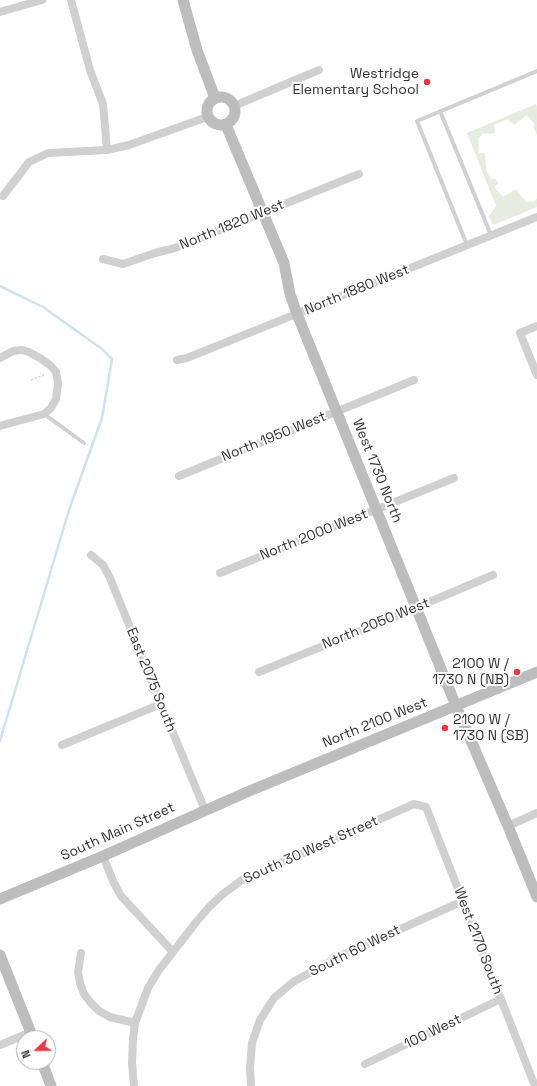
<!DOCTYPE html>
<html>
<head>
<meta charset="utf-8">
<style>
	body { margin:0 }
	#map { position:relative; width:537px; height:1086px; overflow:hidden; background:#fff; font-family:"Space Grotesk",sans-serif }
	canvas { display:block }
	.north { position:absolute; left:16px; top:1030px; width:40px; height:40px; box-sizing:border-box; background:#fff; border:1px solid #adadad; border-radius:50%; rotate:248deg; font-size:11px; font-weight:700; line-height:16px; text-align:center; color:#333 }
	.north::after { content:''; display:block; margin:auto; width:14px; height:18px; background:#e63946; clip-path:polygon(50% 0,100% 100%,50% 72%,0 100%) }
</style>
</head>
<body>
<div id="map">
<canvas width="537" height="1086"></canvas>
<div class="north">N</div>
</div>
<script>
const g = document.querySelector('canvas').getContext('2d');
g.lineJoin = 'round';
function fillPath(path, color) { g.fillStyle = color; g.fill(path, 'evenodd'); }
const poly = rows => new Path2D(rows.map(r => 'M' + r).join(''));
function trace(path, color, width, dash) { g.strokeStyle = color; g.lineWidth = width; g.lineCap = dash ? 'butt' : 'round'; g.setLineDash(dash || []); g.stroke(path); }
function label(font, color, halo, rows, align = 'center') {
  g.font = font + ' "Space Grotesk",sans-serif'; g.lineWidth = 4; g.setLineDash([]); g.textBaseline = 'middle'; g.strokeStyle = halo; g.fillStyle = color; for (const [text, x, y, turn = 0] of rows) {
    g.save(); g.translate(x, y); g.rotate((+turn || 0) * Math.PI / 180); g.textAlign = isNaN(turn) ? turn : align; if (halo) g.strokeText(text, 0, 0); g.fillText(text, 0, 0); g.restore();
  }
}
const green = poly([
	[536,104,537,107,537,135,533,126,535,125,527,115,514,125,508,119,494,125,495,133,482,134,478,139,479,153,485,153,486,171,492,179,494,178,499,183,494,187,503,197,516,189,526,202,535,201,537,198,537,207,493,225,489,216,496,206,467,133]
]);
const stream = poly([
	[0,286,43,307,102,349,112,359,102,418,69,510,0,741]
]);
const path = poly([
	[31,380,44,375]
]);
const lane = poly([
	[440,111,491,235],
	[467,245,417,121,537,71],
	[44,414,84,443]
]);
const street = poly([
	[71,0,90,70,103,104,107,150],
	[0,12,42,0],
	[234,106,319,70],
	[3,196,29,162,48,153,107,150,129,145,207,117],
	[103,259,123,264,155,253,175,248,359,174],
	[537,326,520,333,537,375],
	[0,358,13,351,22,350,29,352,40,358,51,366,56,372,58,383,56,399,51,408,44,414,0,426],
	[177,360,187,358,537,217],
	[179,476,414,380],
	[91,555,103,565,110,578,161,704,205,810],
	[220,573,454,478],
	[259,672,394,617,493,575],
	[62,745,161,704],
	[508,826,537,813],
	[103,856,113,881,121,896,173,952],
	[81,953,78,972,80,983,84,994,91,1003,99,1011,110,1017,135,1023],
	[0,1045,31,1032],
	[365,1064,501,999],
	[134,1086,132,1063,133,1038,135,1023,148,988,159,970,197,921,210,906,223,894,242,880,414,804,426,807,535,1086],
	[251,1086,250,1068,252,1043,260,1020,274,998,293,982,338,957,463,901]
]);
const secondary = poly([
	[183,0,197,50,215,98],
	'207 111a14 14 0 1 1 28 0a14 14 0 1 1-28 0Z',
	[226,125,284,263,290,294,297,314,456,706,508,826,537,897],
	[0,899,103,856,247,792,537,672],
	[0,955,33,1038],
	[42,1062,51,1086]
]);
const markers = [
	[427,82,4,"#e63946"],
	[517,672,4,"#e63946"],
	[445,728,4,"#e63946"]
];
const poiNames = [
	["Westridge",419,74],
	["Elementary School",419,90],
	["2100 W /",509,664],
	["1730 N (NB)",509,680],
	["2100 W /",453,720,"left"],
	["1730 N (SB)",453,736,"left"]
];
const streetNames = [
	["North 1820 West",232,225,-22],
	["North 1880 West",357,290,-22],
	["North 1950 West",274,437,-22],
	["West 1730 North",377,471,68],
	["North 2000 West",314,535,-22],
	["North 2050 West",376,624,-22],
	["East 2075 South",151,680,68],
	["North 2100 West",375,723,-22],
	["South Main Street",118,832,-24],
	["South 30 West Street",311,850,-24],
	["West 2170 South",478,941,69],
	["South 60 West",355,951,-26],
	["100 West",433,1032,-26]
];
fillPath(green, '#e6ecdf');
trace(stream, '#cfe2ee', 2.5);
trace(path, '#cdcdcd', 1.5, [2, 2]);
trace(lane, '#d0d0d0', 4);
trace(street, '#d0d0d0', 8);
trace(secondary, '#bdbdbd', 11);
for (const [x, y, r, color] of markers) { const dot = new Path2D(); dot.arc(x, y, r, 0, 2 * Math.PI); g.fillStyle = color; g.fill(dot); trace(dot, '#fff', 1.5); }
label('14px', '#333', '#fff', poiNames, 'right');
label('14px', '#333', '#fff', streetNames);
</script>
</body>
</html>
